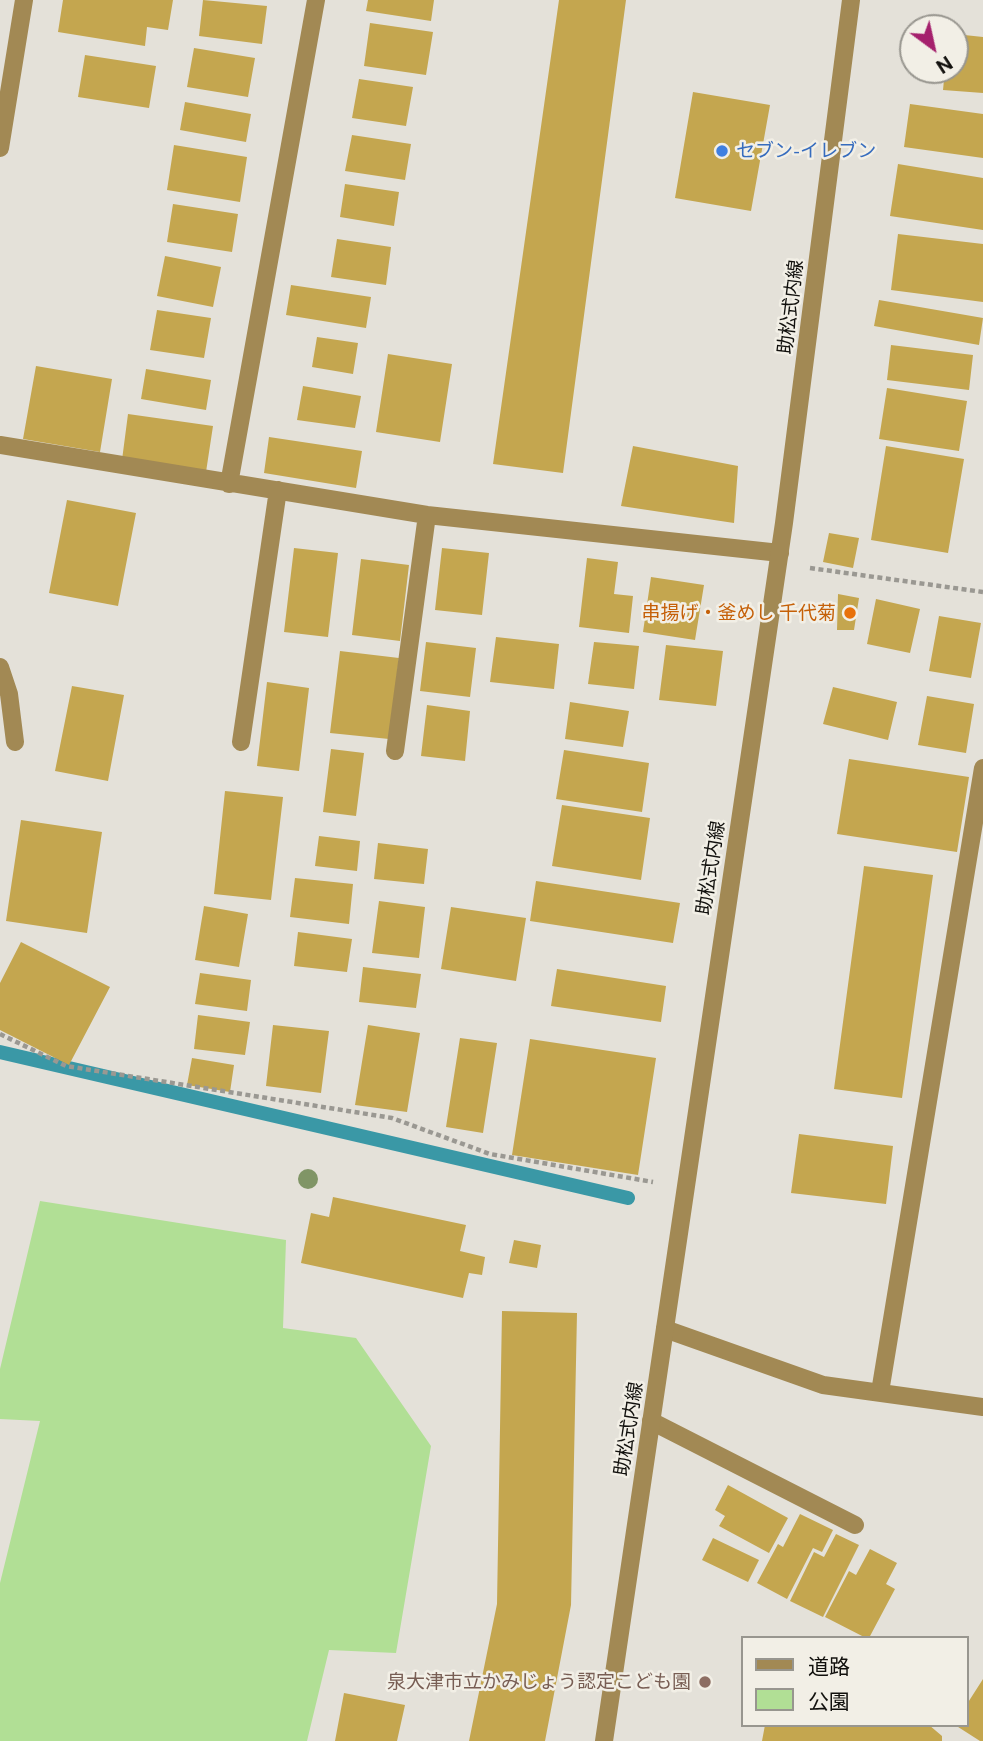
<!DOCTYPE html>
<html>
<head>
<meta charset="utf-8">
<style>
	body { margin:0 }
	#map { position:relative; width:983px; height:1741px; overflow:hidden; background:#e4e1d9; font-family:"Public Sans","Noto Sans JP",sans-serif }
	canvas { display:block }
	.legend { position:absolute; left:741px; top:1636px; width:228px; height:91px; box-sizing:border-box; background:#f2efe6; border:2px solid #98968f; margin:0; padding:9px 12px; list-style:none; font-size:21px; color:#11100d }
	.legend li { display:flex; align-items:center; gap:14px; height:35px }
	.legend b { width:35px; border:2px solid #98968f }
	.north { position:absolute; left:899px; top:14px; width:70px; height:70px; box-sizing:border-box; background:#f2efe6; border:2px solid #98968f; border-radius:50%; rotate:147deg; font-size:19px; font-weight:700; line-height:28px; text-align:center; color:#11100d }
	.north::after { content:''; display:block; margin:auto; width:24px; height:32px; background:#a5216d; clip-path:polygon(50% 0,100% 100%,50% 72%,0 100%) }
</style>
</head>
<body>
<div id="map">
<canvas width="983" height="1741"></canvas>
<ul class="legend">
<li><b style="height:9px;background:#a28954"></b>道路</li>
<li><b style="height:19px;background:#b1df95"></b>公園</li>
</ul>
<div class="north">N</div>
</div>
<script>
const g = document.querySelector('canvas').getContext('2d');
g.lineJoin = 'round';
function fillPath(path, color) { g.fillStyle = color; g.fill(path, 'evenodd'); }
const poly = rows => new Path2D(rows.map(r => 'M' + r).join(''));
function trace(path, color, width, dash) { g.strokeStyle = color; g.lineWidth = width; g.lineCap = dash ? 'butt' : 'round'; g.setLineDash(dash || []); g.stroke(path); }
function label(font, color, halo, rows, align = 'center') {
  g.font = font + ' "Public Sans","Noto Sans JP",sans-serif'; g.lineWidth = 5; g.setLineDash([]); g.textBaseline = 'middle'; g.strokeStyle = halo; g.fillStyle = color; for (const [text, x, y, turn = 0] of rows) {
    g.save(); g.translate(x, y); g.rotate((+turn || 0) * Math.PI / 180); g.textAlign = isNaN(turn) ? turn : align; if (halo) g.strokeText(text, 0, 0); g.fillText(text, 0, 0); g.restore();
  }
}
const green = poly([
	[40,1201,286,1240,283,1328,356,1338,431,1446,396,1653,329,1650,307,1741,0,1741,0,1583,40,1421,0,1419,0,1369]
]);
const stream = poly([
	[0,1052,628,1198]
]);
const building = poly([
	[63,0,173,0,168,30,147,27,145,46,58,32],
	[203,0,267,6,262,44,199,36],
	[368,0,434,0,431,21,366,11],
	[559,0,626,0,563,473,493,464],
	[370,23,433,32,426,75,364,66],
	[955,34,983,37,983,93,943,90,945,70,955,70],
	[194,48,255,58,248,97,187,87],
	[85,55,156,66,149,108,78,97],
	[359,79,413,87,406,126,352,118],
	[693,92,770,105,751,211,675,198],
	[185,102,251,114,246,142,180,130],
	[910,104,983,114,983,158,904,147],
	[352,135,411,144,405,180,345,171],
	[174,145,247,157,240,202,167,190],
	[898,164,983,178,983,230,890,216],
	[345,184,399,192,394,226,340,217],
	[173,204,238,214,232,252,167,242],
	[898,234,983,244,983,302,891,290],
	[337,239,391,247,386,285,331,277],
	[165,256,221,267,213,307,157,296],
	[291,285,371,297,366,328,286,315],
	[879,300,983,318,979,345,874,326],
	[157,310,211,318,204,358,150,350],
	[317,337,358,343,353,374,312,367],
	[891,345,973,355,969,390,887,380],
	[388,354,452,364,440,442,376,432],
	[36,366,112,379,100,452,23,439],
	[146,369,211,380,206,410,141,399],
	[303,386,361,396,355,428,297,420],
	[887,388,967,401,959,451,879,439],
	[128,414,213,426,206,472,122,460],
	[269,437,362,451,356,488,264,473],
	[633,446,738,466,734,523,621,506],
	[886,446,964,459,948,553,871,540],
	[67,500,136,513,118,606,49,593],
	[829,533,859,538,853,568,823,562],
	[294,548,338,553,328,637,284,632],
	[442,548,489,553,482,615,435,610],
	[587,558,618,562,614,594,633,596,629,633,579,627],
	[361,559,409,565,400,641,352,635],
	[651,577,704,585,695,640,643,632],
	[838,594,859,598,854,630,837,630],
	[876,599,920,609,910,653,867,644],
	[939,616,981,623,971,678,929,671],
	[496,637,559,644,554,689,490,682],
	[426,642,476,648,470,697,420,691],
	[594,642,639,646,634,689,588,684],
	[666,645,723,651,716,706,659,700],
	[340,651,399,658,389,739,330,733],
	[267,682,309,688,299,771,257,766],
	[72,686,124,695,108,781,55,771],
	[833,687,897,702,888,740,823,724],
	[927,696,974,704,966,753,918,745],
	[570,702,629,711,623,747,565,739],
	[427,705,470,711,465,761,421,756],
	[331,749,364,753,356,816,323,812],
	[564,750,649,763,642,812,556,799],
	[849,759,969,777,957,852,837,834],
	[225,791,283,797,271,900,214,894],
	[562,805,650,818,641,880,552,866],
	[21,820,102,832,87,933,6,921],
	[319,836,360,841,357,871,315,866],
	[378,843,428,849,424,884,374,879],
	[864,866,933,875,902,1098,834,1089],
	[295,878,353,884,349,924,290,917],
	[536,881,680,903,673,943,530,921],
	[379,901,425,907,419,958,372,953],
	[204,906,248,914,239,967,195,960],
	[451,907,526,918,516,981,441,969],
	[298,932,352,939,347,972,294,966],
	[21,942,110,987,69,1065,0,1030,0,983],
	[363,967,421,974,416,1008,359,1002],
	[557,969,666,986,661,1022,551,1006],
	[200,973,251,980,247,1011,195,1004],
	[198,1015,250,1022,245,1055,194,1049],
	[273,1025,329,1031,321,1093,266,1086],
	[368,1025,420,1033,407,1112,355,1105],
	[460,1038,497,1043,483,1133,446,1127],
	[530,1039,656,1058,638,1175,512,1155],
	[192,1058,234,1065,230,1092,187,1085],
	[799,1134,893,1146,886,1204,791,1193],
	[333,1197,466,1225,460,1251,485,1257,482,1275,469,1273,463,1298,301,1263,311,1213,329,1217],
	[514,1240,541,1245,537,1268,509,1263],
	[502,1311,577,1313,571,1605,545,1741,469,1741,497,1604],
	[728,1485,788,1518,769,1553,719,1526,725,1516,715,1510],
	[800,1514,833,1530,822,1552,813,1548,787,1599,757,1583,778,1544,783,1547],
	[836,1534,859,1545,823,1617,790,1601,814,1552,824,1557],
	[713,1538,759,1560,748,1582,702,1560],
	[870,1549,897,1563,886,1584,895,1589,869,1638,866,1638,825,1617,849,1571,856,1575],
	[983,1679,983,1741,980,1741,955,1725,967,1725,967,1704],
	[344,1693,405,1705,397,1741,335,1741],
	[765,1725,929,1725,942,1736,942,1741,762,1741]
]);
const path = poly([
	[810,568,983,592],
	[0,1034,66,1066,392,1118,490,1154,653,1182]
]);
const minor = poly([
	[0,148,24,0],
	[0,445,427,515,780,553],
	[229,484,316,0],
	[0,667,9,694,15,742],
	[241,742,278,490],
	[395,751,427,515],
	[665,1329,823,1385,983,1407],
	[880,1392,983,768],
	[651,1421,855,1525]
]);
const tertiary = poly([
	[604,1741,784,523,851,0]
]);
const trees = [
	[308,1179]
];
const markers = [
	[722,151,7,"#3f7fe0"],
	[850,613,7,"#e8710a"],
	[705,1682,7,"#8d6e63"]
];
const shopNames = [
	["セブン-イレブン",736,151]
];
const streetNames = [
	["助松式内線",791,307,-83],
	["助松式内線",711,868,-81],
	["助松式内線",629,1429,-81]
];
const foodNames = [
	["串揚げ・釜めし 千代菊",836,613]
];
const educationNames = [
	["泉大津市立かみじょう認定こども園",691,1682]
];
fillPath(green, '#b1df95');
trace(stream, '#3a98a6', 14);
fillPath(building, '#c4a64f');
trace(path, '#9a9892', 4.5, [5, 3.5]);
trace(minor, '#a28954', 18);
trace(tertiary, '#a28954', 18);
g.fillStyle = '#809566';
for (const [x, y] of trees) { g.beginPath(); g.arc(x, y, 10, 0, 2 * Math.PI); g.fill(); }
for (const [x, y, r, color] of markers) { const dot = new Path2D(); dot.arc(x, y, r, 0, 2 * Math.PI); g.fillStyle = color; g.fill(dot); trace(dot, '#f2efe6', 2.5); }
label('19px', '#366cbe', '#f2efe6', shopNames, 'left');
label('19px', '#11100d', '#f2efe6', streetNames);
label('19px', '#c56008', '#f2efe6', foodNames, 'right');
label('19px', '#785e54', '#f2efe6', educationNames, 'right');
</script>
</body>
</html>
